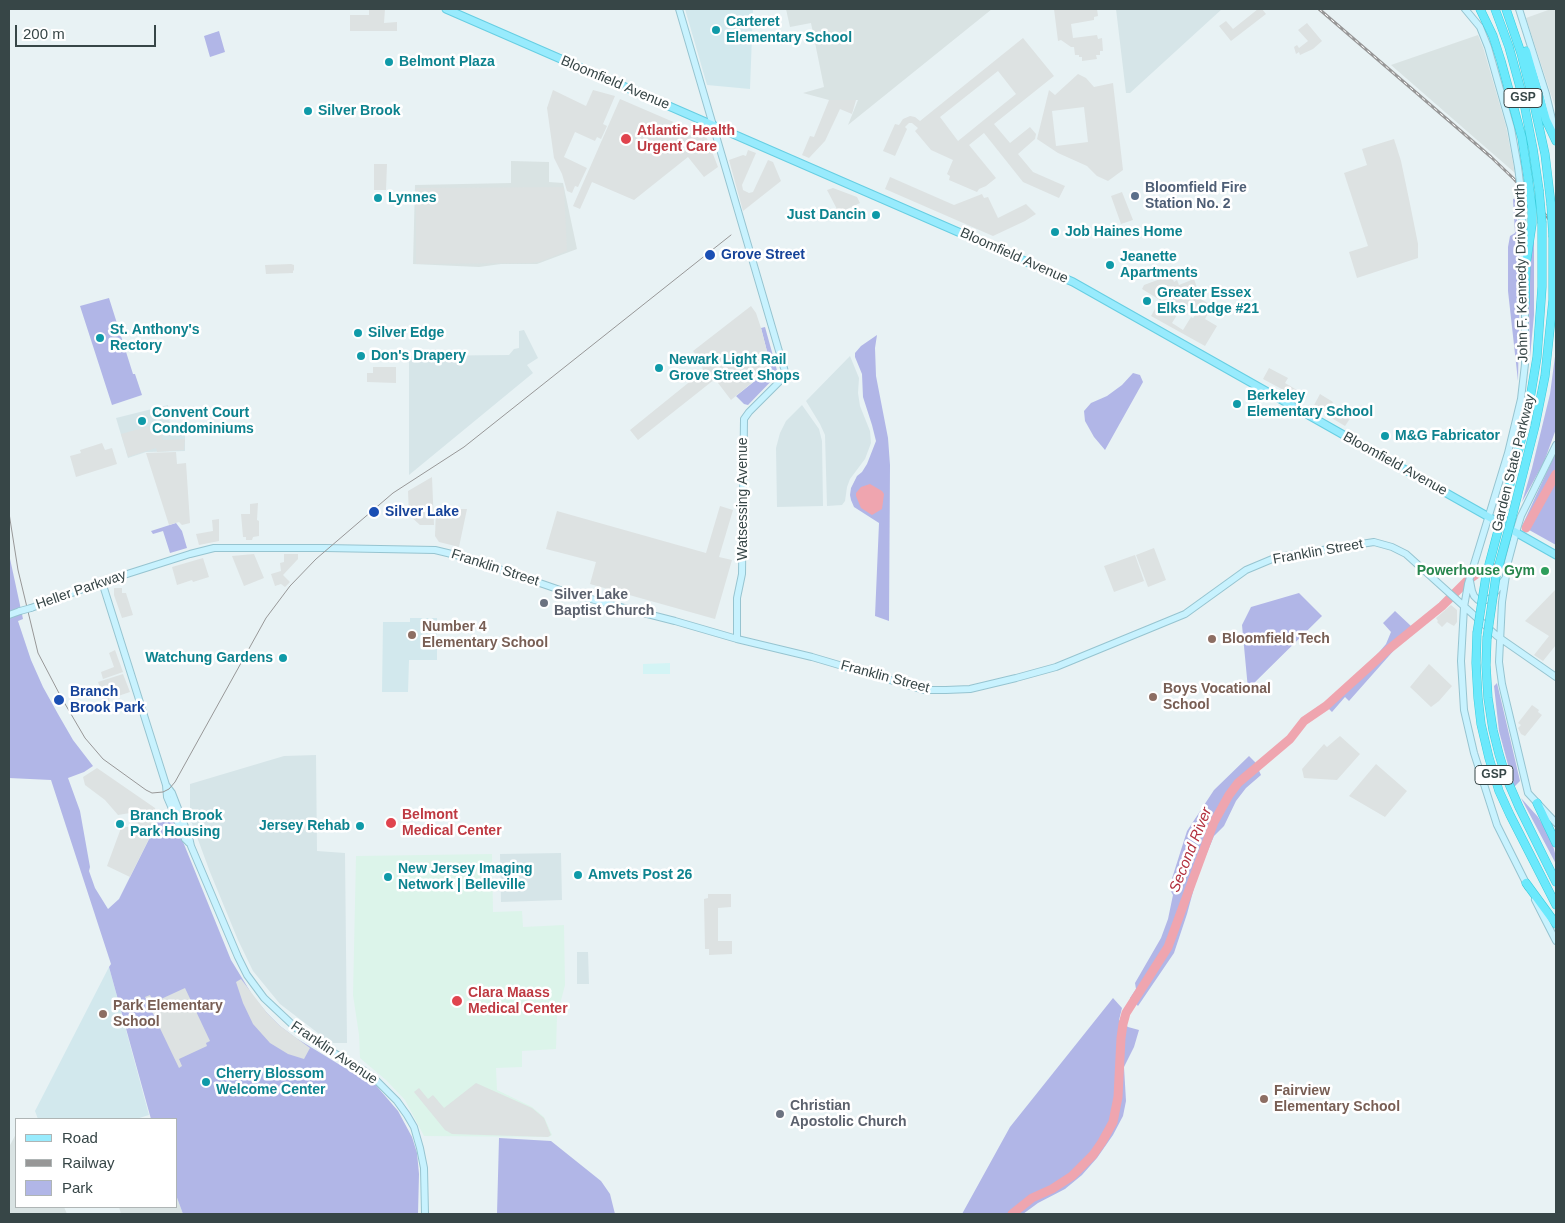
<!DOCTYPE html>
<html>
<head>
<meta charset="utf-8">
<style>
	body { margin:0 }
	#map { position:relative; width:1565px; height:1223px; overflow:hidden; background:#e8f2f4; font-family:Arial,sans-serif }
	canvas { display:block }
	.frame { position:absolute; inset:0; border:10px solid #374647; pointer-events:none }
	.legend { position:absolute; left:15px; top:1118px; width:162px; height:90px; box-sizing:border-box; background:#fff; border:1px solid #afb5b5; margin:0; padding:6px 9px; list-style:none; font-size:15px; color:#374647 }
	.legend li { display:flex; align-items:center; gap:10px; height:25px }
	.legend b { width:25px; border:1px solid #afb5b5 }
	.scale { position:absolute; left:15px; top:25px; width:141px; height:22px; box-sizing:border-box; border:2px solid #374647; border-top:0; padding-left:6px; font-size:15px; line-height:18px; white-space:nowrap; color:#374647; -webkit-text-stroke:4px #fff; paint-order:stroke }
</style>
</head>
<body>
<div id="map">
<canvas width="1565" height="1223"></canvas>
<div class="frame"></div>
<ul class="legend">
<li><b style="height:6px;background:#98ebfd"></b>Road</li>
<li><b style="height:6px;background:#979797"></b>Railway</li>
<li><b style="height:14px;background:#b1b6e7"></b>Park</li>
</ul>
<div class="scale">200 m</div>
</div>
<script>
const g = document.querySelector('canvas').getContext('2d');
g.lineJoin = 'round';
function fillPath(path, color) { g.fillStyle = color; g.fill(path, 'evenodd'); }
const poly = rows => new Path2D(rows.map(r => 'M' + r).join(''));
function trace(path, color, width, dash) { g.strokeStyle = color; g.lineWidth = width; g.lineCap = dash ? 'butt' : 'round'; g.setLineDash(dash || []); g.stroke(path); }
function label(font, color, halo, rows, align = 'center') {
  g.font = font + ' Arial,sans-serif'; g.lineWidth = 5; g.setLineDash([]); g.textBaseline = 'middle'; g.strokeStyle = halo; g.fillStyle = color; for (const [text, x, y, turn = 0] of rows) {
    g.save(); g.translate(x, y); g.rotate((+turn || 0) * Math.PI / 180); g.textAlign = isNaN(turn) ? turn : align; if (halo) g.strokeText(text, 0, 0); g.fillText(text, 0, 0); g.restore();
  }
}
const residential = poly([
	[1116,9,1222,9,1130,93,1126,93],
	[524,330,538,358,527,365,533,373,409,475,409,356,509,355,514,349,519,348,519,331],
	[850,356,859,378,858,393,860,406,870,431,871,443,865,459,850,479,847,487,845,501,842,505,827,506,825,435,820,424,806,401],
	[168,405,170,426,185,426,185,451,146,452,128,458,116,418],
	[802,405,819,429,822,441,823,506,777,507,776,448,780,433,786,421],
	[316,755,317,851,345,853,347,1043,331,1043,280,1004,253,971,238,940,210,872,190,818,190,784,284,756],
	[561,853,562,900,501,902,500,854],
	[577,952,588,952,589,984,577,984]
]);
const commercial = poly([
	[670,663,670,674,643,674,643,664]
]);
const industrial = poly([
	[786,9,992,9,848,125,858,100,829,100,803,93,824,87,811,23,790,27],
	[1551,9,1556,9,1556,110,1526,18],
	[1478,35,1483,47,1506,126,1515,173,1391,65],
	[511,161,549,162,549,182,563,183,577,249,537,264,501,264,479,267,413,264,415,185,511,183],
	[16,1134,16,1207,64,1207,67,1214,9,1214,9,1147],
	[176,1195,183,1214,121,1214,119,1207,176,1207]
]);
const education = poly([
	[685,9,753,9,750,89,707,85],
	[410,618,437,618,437,660,409,660,408,692,382,692,383,622,410,622],
	[109,967,149,1115,136,1119,38,1119,35,1111]
]);
const medical = poly([
	[492,854,493,912,522,911,523,927,564,925,565,985,557,1016,556,1049,522,1051,522,1067,496,1068,497,1090,532,1107,544,1117,552,1135,549,1137,424,1136,405,1100,386,1080,360,1058,359,1035,353,995,356,856]
]);
const green = poly([
	[219,31,225,52,210,57,204,36],
	[1516,198,1520,271,1518,381,1508,291,1508,247,1510,236,1515,233,1513,199],
	[1534,233,1534,315,1530,357,1528,260],
	[109,298,133,374,135,374,142,395,112,405,80,306],
	[765,327,778,374,748,405,744,404,736,396,770,369,770,363,761,328],
	[877,335,875,348,876,376,888,438,890,465,889,621,875,616,879,523,854,507,851,500,850,495,851,488,857,476,862,472,867,464,876,441,872,425,863,397,862,374,855,357,855,353,861,346],
	[1556,349,1556,429,1544,462,1522,502,1532,468,1550,394],
	[1133,373,1140,375,1143,382,1105,450,1094,437,1085,421,1084,411,1091,403,1107,396,1122,385],
	[1556,452,1556,545,1522,526],
	[176,523,182,531,187,548,170,553,163,531,153,534,151,531],
	[9,554,23,619,18,621,31,660,43,687,58,714,73,740,93,766,84,772,68,778,80,811,90,867,89,871,95,888,108,909,119,899,161,815,175,822,231,960,253,996,267,1013,280,1026,296,1038,345,1068,374,1083,398,1111,412,1137,417,1153,419,1174,418,1214,183,1214,176,1195,176,1119,151,1119,109,967,111,964,51,780,9,778],
	[1299,593,1322,616,1248,689,1242,625,1251,607],
	[1395,611,1411,626,1396,648,1349,701,1345,697,1332,712,1326,706,1358,677,1386,644,1391,632,1383,623],
	[1497,683,1520,781,1514,787,1499,731,1494,686],
	[1249,756,1255,762,1261,775,1246,788,1236,801,1224,826,1214,836,1197,877,1187,914,1174,953,1138,1006,1130,998,1136,989,1135,983,1161,938,1168,919,1173,895,1169,888,1187,831,1214,790],
	[1521,798,1538,817,1551,838,1556,857,1556,864],
	[1113,998,1122,1008,1119,1020,1128,1027,1139,1030,1134,1047,1124,1067,1126,1101,1123,1116,1113,1135,1097,1158,1082,1175,1065,1189,1038,1203,1023,1214,962,1214,1010,1127],
	[499,1138,551,1141,601,1181,610,1194,615,1214,497,1214]
]);
const parking = poly([
	[369,9,385,9,384,23,397,22,397,31,350,31,350,15,369,15],
	[1054,9,1097,9,1098,16,1094,17,1094,20,1071,24,1073,38,1097,35,1098,39,1102,38,1103,51,1100,51,1100,55,1096,55,1097,59,1082,61,1082,57,1079,57,1079,55,1075,55,1074,47,1071,47,1061,40,1058,41],
	[1258,9,1262,9,1266,14,1231,41,1219,26,1226,21,1233,29],
	[1307,23,1322,41,1313,49,1300,55,1299,52,1296,54,1294,47,1297,45,1299,48,1308,41,1298,30],
	[1023,38,1054,76,994,124,1010,143,1030,127,1036,134,1035,139,1018,154,1033,172,1065,186,1059,198,1023,182,984,133,969,145,996,178,986,186,979,189,977,192,949,180,950,176,947,174,953,160,931,150,915,131,918,128,912,123,909,123,905,127,907,129,895,156,883,151,895,124,899,125,903,119,910,116,915,117,920,121],
	[998,71,1016,94,958,141,940,117],
	[1078,74,1086,78,1094,87,1113,83,1123,170,1108,181,1097,176,1087,166,1058,153,1037,139,1049,90,1055,95],
	[1084,107,1088,142,1056,146,1052,111],
	[553,90,586,106,593,90,615,96,603,124,607,126,601,139,597,137,595,141,575,132,564,157,587,168,578,187,575,186,572,193,567,191,562,174,554,158,547,108],
	[620,99,706,136,718,167,704,177,688,157,634,200,592,182,580,209,573,206],
	[829,100,856,100,852,114,840,109,825,141,809,158,802,155,810,136,814,137],
	[1394,139,1401,161,1410,204,1418,244,1418,258,1357,278,1349,252,1368,246,1344,173,1367,165,1362,149],
	[748,150,756,153,742,185,743,190,749,193,753,192,768,160,773,162,781,181,743,211,729,160,743,155,746,156],
	[374,164,387,164,386,190,374,190],
	[890,177,954,205,982,194,984,198,988,197,998,218,1026,204,1036,214,1025,221,993,236,885,189],
	[564,187,567,251,539,262,529,263,416,264,416,188],
	[833,188,857,197,860,203,839,213,827,190],
	[1122,192,1133,220,1121,224,1111,196],
	[291,264,294,265,294,270,293,271,293,273,266,274,265,265],
	[1171,275,1174,282,1177,280,1179,285,1194,279,1201,299,1212,306,1205,319,1217,326,1205,346,1151,316,1160,300,1142,289,1144,285],
	[1181,307,1196,314,1193,318,1191,317,1183,330,1172,323,1177,315,1174,313,1176,309,1179,311],
	[751,306,756,313,761,328,770,363,770,368,731,400,715,379,638,440,630,430,703,371,701,361,693,351],
	[373,367,396,367,396,383,367,382,367,373,373,373],
	[1269,368,1288,378,1285,383,1307,396,1304,401,1263,379],
	[1320,394,1333,402,1331,406,1335,408,1340,405,1345,408,1346,406,1355,411,1345,426,1313,407],
	[157,424,163,440,185,439,184,450,157,452,156,448,128,457,121,434],
	[102,443,105,450,112,448,117,464,76,477,70,456,81,453,80,450],
	[176,452,177,464,186,463,190,523,182,525,179,522,169,525,146,453],
	[432,477,434,525,420,525,409,515,408,491],
	[258,503,257,520,259,521,259,536,253,537,252,540,246,540,246,537,243,537,241,514,250,514,250,504],
	[720,506,733,510,719,557,732,560,715,619,590,584,596,562,546,549,557,511,706,553],
	[436,509,467,509,459,547,439,542,435,536],
	[219,519,219,541,199,545,196,534,213,531,212,520],
	[1154,548,1166,580,1148,587,1136,555],
	[254,554,264,578,244,586,232,556],
	[284,554,298,554,298,559,283,575,290,582,285,587,281,584,275,586,271,574,281,571,280,563,284,562],
	[1135,555,1144,581,1114,592,1104,566],
	[203,558,209,577,193,582,192,580,177,585,172,567],
	[114,588,122,588,122,593,126,593,133,615,122,618,114,595],
	[1556,589,1556,645,1543,661,1534,655,1549,636,1525,621],
	[1451,605,1457,610,1457,622,1454,626,1447,622,1442,627,1437,622,1438,621,1436,618],
	[115,650,123,672,103,679,101,672,114,667,109,653],
	[1429,664,1452,686,1439,701,1431,707,1410,687],
	[123,674,130,692,109,699,110,704,106,705,98,682],
	[1532,705,1539,710,1538,712,1542,715,1525,736,1521,734,1518,728,1521,725,1518,723],
	[1340,736,1360,754,1337,780,1304,778,1302,769,1324,744,1327,747],
	[1376,764,1407,791,1385,817,1349,796],
	[97,768,155,808,156,812,161,815,130,877,107,866,121,828,132,826,130,813,118,815,105,800,85,785,83,777],
	[708,894,731,894,731,907,718,908,718,941,732,941,732,954,709,955,709,949,705,949,704,899,708,898],
	[241,979,267,1013,280,1026,310,1048,304,1059,288,1054,270,1043,253,1024,243,1003,236,982],
	[185,988,210,1041,206,1043,207,1046,179,1059,182,1066,179,1068,145,997,150,995,153,1001,160,998,161,999],
	[476,1083,532,1108,544,1118,551,1135,548,1137,452,1134,445,1130,414,1092,419,1088,428,1099,433,1095,444,1108]
]);
const water = poly([
	[870,484,882,491,884,494,882,509,872,515,861,508,856,496,856,493,861,487]
]);
const river = poly([
	[1526,528,1556,474],
	[1012,1214,1032,1198,1052,1189,1072,1176,1093,1155,1102,1142,1113,1122,1118,1097,1121,1038,1123,1024,1126,1013,1168,947,1214,822,1229,795,1238,783,1290,739,1304,721,1326,706,1389,649,1442,606,1468,580,1478,573,1493,569,1504,563]
]);
const secondary = poly([
	[679,9,786,375,749,412,744,419,742,574,737,598,737,639],
	[1465,9,1480,27,1488,47,1511,128,1518,167],
	[1519,9,1546,94,1556,136],
	[1522,198,1523,268],
	[1525,300,1525,364,1521,399,1508,453,1468,584,1464,607,1461,661,1464,710,1474,753,1497,825,1528,887],
	[1556,445,1521,516,1516,532,1508,562,1502,602,1499,662,1502,684,1528,793,1556,823],
	[1470,581,1472,591,1474,596,1478,600,1483,601,1491,598,1504,580],
	[102,582,166,785,167,797,185,839,189,843],
	[31,608,102,582,190,554,214,548,325,548,435,550,464,557,563,591,616,606,675,621,737,639,812,657,924,690,946,690,970,689,1016,678,1056,667,1151,628,1185,614,1246,570,1277,557,1374,542,1392,547,1406,554,1497,636,1556,677],
	[9,615,20,611],
	[166,785,172,793,189,837,191,846,238,957,247,975,264,998,297,1029,324,1047,363,1070,376,1080,397,1101,407,1115,414,1127,420,1148,424,1168,425,1214],
	[1535,900,1556,941]
]);
const primary = poly([
	[446,9,1073,282,1556,555]
]);
const motorway = poly([
	[1480,9,1493,36,1501,61,1522,138,1528,178],
	[1495,9,1509,47,1523,98,1533,149,1539,190],
	[1506,9,1521,53,1534,104,1545,154,1551,204],
	[1526,51,1546,120,1556,141],
	[1525,304,1526,264,1532,224,1532,209],
	[1503,512,1527,417,1537,357,1542,287,1542,223],
	[1512,517,1535,426,1545,376,1553,300,1553,237],
	[1477,633,1476,663,1478,698,1481,724,1489,758,1499,791,1510,815,1556,905],
	[1487,638,1486,665,1488,698,1493,730,1499,754,1506,777,1519,807,1556,882],
	[1537,803,1556,843],
	[1526,883,1556,924]
]);
const tram = poly([
	[9,513,18,570,38,653,61,697,85,738,103,759,146,790,152,793,163,792,169,789,175,782,266,618,290,586,316,559,393,493,464,447,731,235]
]);
const rail = poly([
	[1319,9,1491,157,1514,179,1556,227]
]);
const secondaryBridge = poly([
	[1518,167,1522,198],
	[20,611,31,608]
]);
const motorwayBridge = poly([
	[1528,178,1532,209],
	[1539,190,1542,223],
	[1551,204,1553,237],
	[1477,633,1486,576,1503,512],
	[1487,638,1496,576,1512,517]
]);
const markers = [
	[716,30,5,"#0f9aa8"],
	[389,62,5,"#0f9aa8"],
	[308,111,5,"#0f9aa8"],
	[626,139,6,"#e0444e"],
	[1135,196,5,"#5c6f8a"],
	[378,198,5,"#0f9aa8"],
	[876,215,5,"#0f9aa8"],
	[1055,232,5,"#0f9aa8"],
	[710,255,6,"#1a4fb4"],
	[1110,265,5,"#0f9aa8"],
	[1147,301,5,"#0f9aa8"],
	[358,333,5,"#0f9aa8"],
	[100,338,5,"#0f9aa8"],
	[361,356,5,"#0f9aa8"],
	[659,368,5,"#0f9aa8"],
	[1237,404,5,"#0f9aa8"],
	[142,421,5,"#0f9aa8"],
	[1385,436,5,"#0f9aa8"],
	[374,512,6,"#1a4fb4"],
	[1545,571,5,"#2e9e5b"],
	[544,603,5,"#6b7280"],
	[412,635,5,"#8d6e63"],
	[1212,639,5,"#8d6e63"],
	[283,658,5,"#0f9aa8"],
	[1153,697,5,"#8d6e63"],
	[59,700,6,"#1a4fb4"],
	[391,823,6,"#e0444e"],
	[120,824,5,"#0f9aa8"],
	[360,826,5,"#0f9aa8"],
	[578,875,5,"#0f9aa8"],
	[388,877,5,"#0f9aa8"],
	[457,1001,6,"#e0444e"],
	[103,1014,5,"#8d6e63"],
	[206,1082,5,"#0f9aa8"],
	[1264,1099,5,"#8d6e63"],
	[780,1114,5,"#6b7280"]
];
const shields = [
	[1523,98,38],
	[1494,775,38]
];
const shieldNames = [
	["GSP",1523,98],
	["GSP",1494,775]
];
const cultureNames = [
	["Carteret",726,22],
	["Elementary School",726,38],
	["Belmont Plaza",399,62],
	["Silver Brook",318,111],
	["Lynnes",388,198],
	["Just Dancin",866,215,"right"],
	["Job Haines Home",1065,232],
	["Jeanette",1120,257],
	["Apartments",1120,273],
	["Greater Essex",1157,293],
	["Elks Lodge #21",1157,309],
	["St. Anthony's",110,330],
	["Rectory",110,346],
	["Silver Edge",368,333],
	["Don's Drapery",371,356],
	["Newark Light Rail",669,360],
	["Grove Street Shops",669,376],
	["Berkeley",1247,396],
	["Elementary School",1247,412],
	["Convent Court",152,413],
	["Condominiums",152,429],
	["M&G Fabricator",1395,436],
	["Watchung Gardens",273,658,"right"],
	["Branch Brook",130,816],
	["Park Housing",130,832],
	["Jersey Rehab",350,826,"right"],
	["New Jersey Imaging",398,869],
	["Network | Belleville",398,885],
	["Amvets Post 26",588,875],
	["Cherry Blossom",216,1074],
	["Welcome Center",216,1090]
];
const streetNames = [
	["Bloomfield Avenue",615,83,23],
	["Bloomfield Avenue",1014,256,24],
	["John F. Kennedy Drive North",1522,273,-91],
	["Garden State Parkway",1514,463,-76],
	["Bloomfield Avenue",1395,464,29],
	["Watsessing Avenue",743,499,-90],
	["Franklin Street",1318,552,-10],
	["Franklin Street",495,568,18],
	["Heller Parkway",81,590,-19],
	["Franklin Street",885,677,15],
	["Franklin Avenue",334,1053,34]
];
const healthNames = [
	["Atlantic Health",637,131],
	["Urgent Care",637,147],
	["Belmont",402,815],
	["Medical Center",402,831],
	["Clara Maass",468,993],
	["Medical Center",468,1009]
];
const serviceNames = [
	["Bloomfield Fire",1145,188],
	["Station No. 2",1145,204]
];
const transitNames = [
	["Grove Street",721,255],
	["Silver Lake",385,512],
	["Branch",70,692],
	["Brook Park",70,708]
];
const leisureNames = [
	["Powerhouse Gym",1535,571]
];
const worshipNames = [
	["Silver Lake",554,595],
	["Baptist Church",554,611],
	["Christian",790,1106],
	["Apostolic Church",790,1122]
];
const educationNames = [
	["Number 4",422,627],
	["Elementary School",422,643],
	["Bloomfield Tech",1222,639],
	["Boys Vocational",1163,689],
	["School",1163,705],
	["Park Elementary",113,1006],
	["School",113,1022],
	["Fairview",1274,1091],
	["Elementary School",1274,1107]
];
const waterNames = [
	["Second River",1191,850,-68]
];
fillPath(residential, '#d6e5e8');
fillPath(commercial, '#d3f4f5');
fillPath(industrial, '#d9e3e3');
fillPath(education, '#d2e8ed');
fillPath(medical, '#dcf4ea');
fillPath(green, '#b1b6e7');
fillPath(parking, '#dde2e2');
fillPath(water, '#efa5af');
trace(river, '#efa5af', 9);
trace(secondary, '#96c4d0', 8);
trace(primary, '#67cee2', 9);
trace(motorway, '#3accdb', 9);
trace(secondary, '#c8f2fe', 6);
trace(primary, '#98ebfd', 7);
trace(motorway, '#6be9fc', 8);
trace(tram, '#979797', 1);
trace(rail, '#979797', 3);
trace(rail, '#fff', 1, [4]);
trace(secondaryBridge, '#96c4d0', 8, []);
trace(motorwayBridge, '#3accdb', 9, []);
trace(secondaryBridge, '#c8f2fe', 6);
trace(motorwayBridge, '#6be9fc', 8);
for (const [x, y, r, color] of markers) { const dot = new Path2D(); dot.arc(x, y, r, 0, 2 * Math.PI); g.fillStyle = color; g.fill(dot); trace(dot, '#fff', 2); }
for (const [x, y, w] of shields) { const box = new Path2D(); box.roundRect(x - w / 2, y - 9.5, w, 19, 4); g.fillStyle = '#fff'; g.fill(box); trace(box, '#374647', 1); }
label('bold 12px', '#374647', null, shieldNames);
label('bold 14px', '#0d838f', '#fff', cultureNames, 'left');
label('14px', '#374647', '#fff', streetNames);
label('bold 14px', '#be3a42', '#fff', healthNames, 'left');
label('bold 14px', '#4e5e75', '#fff', serviceNames, 'left');
label('bold 14px', '#164399', '#fff', transitNames, 'left');
label('bold 14px', '#27864d', '#fff', leisureNames, 'right');
label('bold 14px', '#5b616d', '#fff', worshipNames, 'left');
label('bold 14px', '#785e54', '#fff', educationNames, 'left');
label('italic 15px', '#b2313f', '#fff', waterNames);
</script>
</body>
</html>
